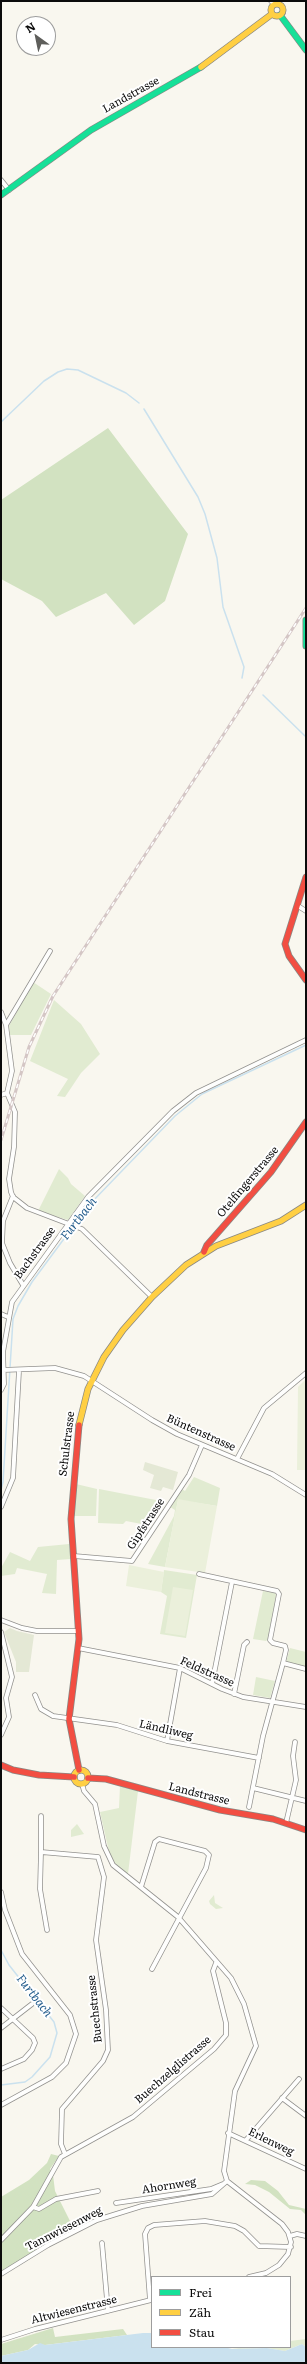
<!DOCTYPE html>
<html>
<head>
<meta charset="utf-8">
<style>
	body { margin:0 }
	#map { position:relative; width:307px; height:2364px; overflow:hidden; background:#f9f7ef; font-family:Literata,serif }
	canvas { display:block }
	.frame { position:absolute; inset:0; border:2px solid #0b0b0b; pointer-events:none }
	.legend { position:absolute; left:151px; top:2276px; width:140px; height:72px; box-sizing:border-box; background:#fff; border:1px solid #9d9d9d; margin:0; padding:5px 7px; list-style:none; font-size:12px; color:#0b0b0b }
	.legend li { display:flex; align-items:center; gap:8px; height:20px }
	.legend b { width:20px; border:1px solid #9d9d9d }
	.north { position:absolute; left:16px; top:16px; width:40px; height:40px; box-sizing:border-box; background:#fff; border:1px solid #9d9d9d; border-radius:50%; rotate:327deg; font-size:11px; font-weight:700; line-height:16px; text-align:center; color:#0b0b0b }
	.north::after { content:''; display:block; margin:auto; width:14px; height:18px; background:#5e5e5b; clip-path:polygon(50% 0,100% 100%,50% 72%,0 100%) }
</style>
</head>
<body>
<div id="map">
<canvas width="307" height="2364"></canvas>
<div class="frame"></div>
<ul class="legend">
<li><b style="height:5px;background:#16e098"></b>Frei</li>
<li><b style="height:5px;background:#ffcf43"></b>Zäh</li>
<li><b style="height:5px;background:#f24e42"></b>Stau</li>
</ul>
<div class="north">N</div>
</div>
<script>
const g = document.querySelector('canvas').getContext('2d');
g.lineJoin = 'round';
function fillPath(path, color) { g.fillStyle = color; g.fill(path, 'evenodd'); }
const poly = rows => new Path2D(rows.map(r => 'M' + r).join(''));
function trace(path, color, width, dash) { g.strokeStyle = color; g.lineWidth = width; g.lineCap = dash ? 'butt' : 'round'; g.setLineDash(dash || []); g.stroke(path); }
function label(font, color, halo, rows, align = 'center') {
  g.font = font + ' Literata,serif'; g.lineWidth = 4; g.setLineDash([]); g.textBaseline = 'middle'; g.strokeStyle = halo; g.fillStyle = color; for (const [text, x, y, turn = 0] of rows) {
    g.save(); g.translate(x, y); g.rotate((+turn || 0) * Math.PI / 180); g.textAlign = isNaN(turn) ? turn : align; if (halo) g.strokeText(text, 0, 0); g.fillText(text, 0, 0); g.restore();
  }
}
const green = poly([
	[33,982,51,994,31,1035,10,1035,9,1026],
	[54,1000,81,1024,100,1054,81,1073,65,1097,57,1096,68,1079,30,1061],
	[59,1169,68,1178,71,1184,85,1196,68,1220,38,1211],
	[194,1477,220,1488,217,1506,178,1500,165,1567,148,1564,174,1516,175,1510,170,1507,182,1489,185,1491],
	[76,1484,97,1489,96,1516,74,1516],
	[99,1489,161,1501,147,1525,126,1521,123,1524,98,1523],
	[69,1544,71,1559,57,1560,56,1594,42,1593,47,1574,17,1568,15,1574,1,1576,1,1568,10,1552,30,1561,38,1547],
	[164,1570,197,1575,186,1638,160,1634,167,1596,161,1592],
	[263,1591,275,1593,276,1595,268,1639,266,1641,253,1639],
	[290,1648,306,1652,306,1667,286,1662],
	[256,1677,275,1681,270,1698,253,1695],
	[120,1786,138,1791,128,1874,118,1867,110,1856,100,1812,119,1808],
	[77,1824,84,1834,71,1837,71,1830],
	[214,1895,215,1903,223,1908,216,1909,210,1904,209,1901],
	[306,2339,306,2347,302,2344,285,2351,267,2348,232,2349,247,2347,290,2347,290,2341]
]);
const forest = poly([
	[108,428,188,534,165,601,134,625,106,593,56,617,42,601,1,579,1,500],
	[51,2154,59,2156,50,2169,53,2175,55,2191,75,2231,1,2274,1,2197,29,2180,47,2163],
	[251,2180,265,2181,278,2191,289,2205,306,2209,306,2215,301,2210,290,2209,269,2192,255,2185,245,2184],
	[53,2328,55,2337,123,2329,127,2335,45,2345,35,2344,28,2350,1,2356,1,2344]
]);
const cemetery = poly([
	[145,1462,178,1472,173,1490,163,1487,161,1491,150,1488,154,1475,143,1470],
	[10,1628,17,1631,34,1635,29,1672,16,1672,16,1662,4,1632]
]);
const pitch = poly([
	[306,1379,306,1470,297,1470,298,1387],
	[178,1499,217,1506,205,1573,165,1567],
	[129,1565,164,1572,161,1592,126,1586],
	[173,1587,193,1590,185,1636,165,1633]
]);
const water = poly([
	[143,2333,152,2333,152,2347,224,2347,232,2349,267,2348,285,2351,302,2344,306,2347,306,2363,1,2363,1,2356,28,2350,40,2343,45,2345]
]);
const stream = poly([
	[144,409,198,497,205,514,217,558,223,607,244,667,242,678],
	[1,422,44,381,58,372,67,369,78,370,126,393,139,403],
	[263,695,305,736],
	[1,1490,3,1482,13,1319,18,1306,32,1282,89,1205,175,1116,202,1094,306,1045],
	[1,1950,9,1965,54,2022,57,2033,50,2057,32,2077,25,2082,1,2085]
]);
const street = poly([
	[271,1,274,4],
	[1,180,9,190],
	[298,906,306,911],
	[50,951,6,1025,12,1071,7,1093,15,1112,14,1147,9,1179,11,1192,13,1197,27,1208,82,1229,152,1297],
	[1,1012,6,1025],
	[1,1095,7,1093],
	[13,1196,3,1221,2,1243,10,1263,23,1285],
	[1,1314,8,1317],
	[3,1370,55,1368,84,1376,152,1420,177,1434,272,1474,306,1495],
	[1,1390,4,1384,3,1352,12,1302,88,1197,173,1111,196,1093,306,1040],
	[237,1459,264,1408,306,1373],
	[1,1507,13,1478,19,1371],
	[74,1556,132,1561,189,1475,202,1445],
	[199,1574,277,1591,279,1594,270,1640,273,1643,285,1646,286,1650,283,1663],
	[1,1620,22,1628,37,1631,78,1631],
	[1,1632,12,1677,6,1698,9,1717,1,1735],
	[78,1648,180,1668,222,1689,243,1697,306,1707],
	[212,1684,232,1582],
	[234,1694,244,1645,247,1642],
	[35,1695,41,1709,53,1716,117,1725,167,1741,259,1758],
	[167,1741,180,1668],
	[82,1784,84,1791,95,1804,104,1846,113,1865,178,1917,231,1978,244,2004,256,2046,235,2091,224,2171,227,2181,282,2224,288,2232,291,2242,288,2254,279,2265,266,2273,249,2277],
	[253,1788,306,1801],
	[249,1807,263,1736,283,1663,306,1669],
	[41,1816,41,1852,98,1857],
	[286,1823,296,1780,293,1756,295,1742],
	[41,1852,40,1889,47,1930],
	[141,1887,155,1842,159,1839,205,1851,209,1855,206,1868,152,1969],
	[1,1892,5,1910,22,1954,70,2015,76,2034,66,2063,52,2077,1,2105],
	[1,2008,33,2038,35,2043,32,2050,24,2059,1,2069],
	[1,2028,32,2004],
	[282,2098,306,2116],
	[228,2133,306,2169],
	[246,2140,299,2079],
	[65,2154,61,2144,62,2109,103,2061,108,2050,106,2010,96,1940,104,1877,98,1857],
	[116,2203,211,2189,223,2184],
	[33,2207,39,2209,56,2199,98,2191],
	[290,2236,297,2234,306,2236],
	[1,2240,33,2207,61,2157,133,2117,214,2049,226,2035,226,2023,213,1971,216,1963],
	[102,2243,108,2311],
	[1,2274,48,2245,97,2220,142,2206,212,2194,227,2181],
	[150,2300,145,2234,148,2228,154,2225,205,2221,235,2226,244,2231,259,2246,291,2247],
	[1,2340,35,2329,151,2300]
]);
const fast = poly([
	[280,15,306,50],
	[1,195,91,130,201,67],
	[306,620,306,646]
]);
const slow = poly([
	'271 10a6 6 0 1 1 12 0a6 6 0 1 1-12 0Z',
	[201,67,272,14],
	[79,1425,88,1389,104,1357,123,1330,152,1297,186,1265,216,1246,281,1221,306,1205],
	'74 1777a7 7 0 1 1 14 0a7 7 0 1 1-14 0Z'
]);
const jam = poly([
	[306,877,285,944,289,956,306,980],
	[204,1252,207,1245,271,1172,306,1122],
	[79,1425,71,1519,79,1639,69,1719,79,1770],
	[1,1765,13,1770,39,1775,74,1777],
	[88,1778,106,1779,220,1810,273,1819,306,1830]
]);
const rail = poly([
	[1,1140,29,1047,53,996,306,608]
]);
const streetNames = [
	["Landstrasse",131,95,-29],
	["Otelfingerstrasse",248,1182,-50],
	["Bachstrasse",35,1253,-54],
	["Büntenstrasse",201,1433,24],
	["Schulstrasse",67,1444,-83],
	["Gipfstrasse",146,1524,-57],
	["Feldstrasse",207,1672,24],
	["Ländliweg",166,1730,13],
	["Landstrasse",199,1794,14],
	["Buechstrasse",95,2009,-96],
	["Buechzelglistrasse",173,2070,-41],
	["Erlenweg",271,2142,26],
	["Ahornweg",169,2186,-9],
	["Tannwiesenweg",64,2229,-27],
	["Altwiesenstrasse",74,2310,-14]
];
const waterNames = [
	["Furtbach",79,1219,-52],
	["Furtbach",34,1996,52]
];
fillPath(green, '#e1ebd1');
fillPath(forest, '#d2e2c1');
fillPath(cemetery, '#e4e8d5');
fillPath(pitch, '#ebf0db');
fillPath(water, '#cae1ee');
trace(stream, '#cae1ee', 1.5);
trace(street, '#92918e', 5.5);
trace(fast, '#898884', 7);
trace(slow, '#898884', 7);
trace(jam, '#898884', 7);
trace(street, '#fefefd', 4);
trace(fast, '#16e098', 5.5);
trace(slow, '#ffcf43', 5.5);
trace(jam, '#f24e42', 5.5);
trace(rail, '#d4c6c5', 3);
trace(rail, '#fff', 1.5, [4.5]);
label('11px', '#0b0b0b', '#fff', streetNames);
label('italic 12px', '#245d8d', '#fff', waterNames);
</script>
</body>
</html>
